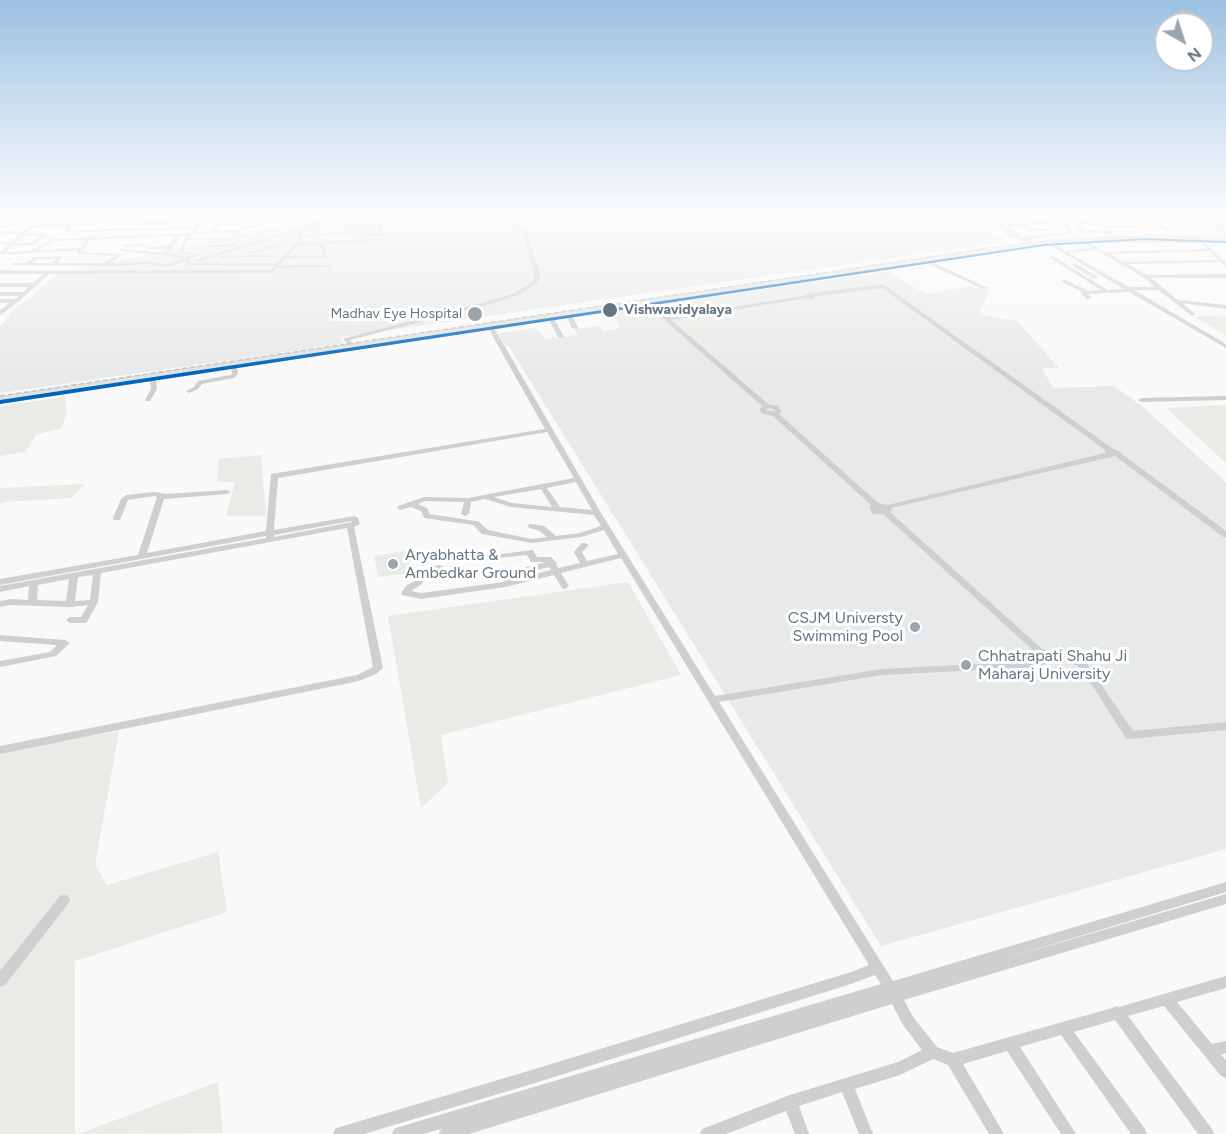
<!DOCTYPE html>
<html>
<head>
<meta charset="utf-8">
<style>
	body { margin:0 }
	#map { position:relative; width:1226px; height:1134px; overflow:hidden; background:#f9f9f9; font-family:Figtree,sans-serif }
	canvas { display:block }
	.north { position:absolute; left:1154px; top:12px; width:60px; height:60px; box-sizing:border-box; background:#fff; border:2px solid #c1c8cd; border-radius:50%; rotate:141deg; font-size:16px; font-weight:700; line-height:24px; text-align:center; color:#657683 }
	.north::after { content:''; display:block; margin:auto; width:21px; height:27px; background:#99a4ac; clip-path:polygon(50% 0,100% 100%,50% 72%,0 100%) }
</style>
</head>
<body>
<div id="map">
<canvas width="1226" height="1134"></canvas>
<div class="north">N</div>
</div>
<script>
const g = document.querySelector('canvas').getContext('2d');
g.lineJoin = 'round';
function fillPath(path, color) { g.fillStyle = color; g.fill(path, 'evenodd'); }
const poly = rows => new Path2D(rows.map(r => 'M' + r).join(''));
function trace(path, color, width, dash) { g.strokeStyle = color; g.lineWidth = width; g.lineCap = dash ? 'butt' : 'round'; g.setLineDash(dash || []); g.stroke(path); }
function label(font, color, halo, rows, align = 'center') {
  g.font = font + ' Figtree,sans-serif'; g.lineWidth = 6; g.setLineDash([]); g.textBaseline = 'middle'; g.strokeStyle = halo; g.fillStyle = color; for (const [text, x, y, turn = 0] of rows) {
    g.save(); g.translate(x, y); g.rotate((+turn || 0) * Math.PI / 180); g.textAlign = isNaN(turn) ? turn : align; if (halo) g.strokeText(text, 0, 0); g.fillText(text, 0, 0); g.restore();
  }
}
const built = poly([
	[337,213,971,213,1004,242,341,337,343,344,0,393,0,327,13,311,60,273],
	[888,271,926,294,970,286,989,291,979,314,1017,321,1059,368,1042,368,1053,388,1114,386,1142,406,1226,482,1226,849,881,946,508,345,505,346,498,333,536,328,545,339,577,335,574,329,600,326,604,331,620,328,611,312]
]);
const green = poly([
	[1226,315,1226,335,1194,317],
	[701,316,714,328,708,333,689,336,671,321],
	[65,397,67,412,61,429,37,434,25,452,0,456,0,406],
	[1226,405,1226,463,1166,408],
	[261,455,266,516,226,516,235,482,217,482,219,459],
	[85,484,72,498,2,502,0,505,0,488],
	[411,550,409,573,378,577,374,556],
	[628,582,681,675,441,735,448,783,421,808,388,616],
	[119,731,95,865,107,885,218,852,227,912,75,961,75,1134,0,1134,0,751],
	[218,1082,223,1133,78,1134]
]);
const minor = poly([
	[0,213,21,213,0,215,0,213],
	[43,213,48,213,35,225,65,224,74,213,79,213,77,215,163,213,75,218,70,223,98,222,100,223,98,224,70,226,70,230,195,227,202,213,206,213,196,232,211,232,220,213,224,213,222,219,306,215,307,213,311,213,307,224,339,214,338,213,346,213,362,218,382,217,382,235,371,237,365,237,365,234,302,237,300,243,386,238,388,239,386,240,325,244,327,258,285,259,279,265,331,265,331,266,329,267,276,268,271,273,49,274,18,302,0,315,0,310,10,303,0,303,0,299,15,299,19,296,0,296,0,292,23,292,29,287,0,287,0,283,33,283,43,274,0,274,0,270,48,271,270,270,274,265,189,265,185,261,165,267,150,264,113,266,12,265,12,263,26,263,35,257,62,256,62,257,58,263,104,263,114,256,79,254,77,253,78,250,21,254,0,254,0,252,8,245,0,244,0,242,11,242,20,234,0,233,0,231,23,232,34,221,19,221,11,227,0,227,0,225,8,225,13,221,0,221,0,219,37,219,43,213],
	[344,215,360,220,365,231,303,234,306,227,344,215],
	[305,217,302,227,261,240,237,232,268,223,268,221,231,231,216,231,221,221,305,217],
	[378,219,378,234,369,235,370,232,365,220,378,219],
	[65,226,66,231,68,232,193,229,192,233,52,239,30,251,6,252,12,246,33,245,47,235,45,234,27,233,32,228,65,226],
	[300,230,296,243,276,263,191,263,189,260,200,255,183,251,188,240,232,240,234,239,221,237,190,238,191,235,232,233,256,241,196,260,196,262,198,262,300,230],
	[24,235,40,236,30,243,15,243,24,235],
	[175,236,169,246,149,247,147,248,149,249,167,249,162,253,121,249,119,250,121,251,177,257,181,259,165,264,150,262,110,263,121,256,121,254,82,252,90,240,175,236],
	[180,236,186,236,178,252,192,255,186,257,178,255,167,253,171,251,180,236],
	[85,240,80,248,38,250,53,241,85,240],
	[320,245,322,256,288,256,297,246,320,245],
	[36,259,56,259,52,263,32,263,36,259],
	[498,213,503,213,527,232,540,273,540,278,536,284,519,295,479,307,350,340,355,348,350,349,344,339,345,338,475,305,515,293,532,282,534,278,534,273,523,233,498,213],
	[982,213,987,213,1000,224,1002,223,991,213,996,213,1007,223,1017,223,1013,220,1013,218,1027,217,1029,217,1029,219,1019,220,1022,222,1050,221,1044,213,1048,213,1055,222,1053,223,1026,225,1029,228,1051,229,1051,231,1033,231,1031,232,1020,225,1009,226,1023,238,1067,232,1064,223,1066,222,1068,223,1072,233,1028,240,1041,245,1041,247,1039,247,1009,236,982,213],
	[1072,213,1076,213,1080,221,1094,223,1092,224,1081,224,1084,231,1107,231,1097,221,1099,220,1128,219,1130,220,1130,221,1103,222,1106,226,1140,226,1142,227,1140,228,1109,228,1113,233,1111,234,1082,233,1080,232,1072,213],
	[1145,213,1151,213,1151,214,1149,215,1145,213],
	[1160,213,1164,213,1157,223,1170,229,1170,231,1166,231,1152,223,1160,213],
	[1220,213,1224,213,1226,218,1222,218,1220,213],
	[134,217,143,217,145,218,136,221,155,222,171,222,173,223,171,224,152,225,130,223,130,222,134,217],
	[1213,225,1226,225,1226,227,1211,227,1211,226,1213,225],
	[1202,240,1226,262,1226,266,1221,262,1128,264,1147,275,1226,274,1226,278,1151,278,1178,300,1226,305,1226,309,1182,303,1194,313,1195,314,1192,316,1158,290,1134,290,1226,344,1226,348,1129,292,1088,294,1092,298,1087,299,1081,294,1082,292,1062,282,1062,280,1066,280,1088,291,1101,290,1049,257,1053,256,1108,290,1124,289,1050,245,1054,244,1065,251,1093,248,1084,243,1084,242,1086,241,1106,252,1207,249,1200,241,1202,240],
	[1097,250,1144,278,1155,287,1129,287,1069,253,1097,250],
	[1210,251,1218,260,1123,262,1111,254,1210,251],
	[235,243,237,244,237,245,225,247,204,247,202,246,204,245,225,245,235,243],
	[282,243,284,244,284,245,248,254,246,253,282,243],
	[142,244,144,245,144,246,125,247,123,246,125,245,142,244],
	[269,255,271,256,271,257,221,258,219,257,221,256,269,255],
	[928,262,932,262,988,288,983,289,928,264,928,262],
	[1073,264,1077,264,1099,278,1094,279,1073,266,1073,264],
	[883,284,1112,448,1121,452,1122,454,1226,531,1226,537,1223,537,1115,456,891,508,892,510,890,512,1042,649,1077,659,1087,664,1133,731,1226,722,1226,730,1130,739,1126,738,1081,668,1071,663,1052,658,1048,663,1037,667,882,675,719,702,893,981,1226,882,1226,892,997,961,1226,894,1226,904,904,1000,913,1017,937,1047,953,1053,1112,1008,1117,1006,1119,1007,1226,976,1226,988,1177,1002,1212,1044,1226,1041,1226,1053,1221,1055,1226,1060,1226,1078,1221,1076,1164,1006,1128,1016,1212,1129,1214,1134,1198,1134,1115,1020,1074,1032,1145,1129,1147,1134,1131,1134,1061,1035,1020,1047,1076,1134,1061,1134,1007,1051,963,1064,1004,1134,989,1134,948,1065,933,1059,900,1075,855,1089,873,1134,859,1134,842,1092,799,1106,809,1134,795,1134,786,1111,726,1134,700,1134,702,1129,790,1095,898,1062,922,1050,903,1025,892,1004,469,1134,439,1134,441,1129,444,1128,423,1134,392,1134,394,1129,399,1127,881,984,875,975,851,984,535,1083,364,1134,333,1134,335,1129,340,1127,535,1069,851,972,869,965,621,558,561,573,569,586,565,589,562,588,554,575,505,587,421,599,402,595,401,593,407,585,415,581,419,570,423,568,440,565,444,567,443,569,427,572,422,584,411,591,421,593,504,582,505,573,546,562,531,562,527,555,498,558,497,556,501,554,533,550,537,557,551,557,557,563,556,565,558,568,580,563,574,552,582,543,585,543,589,545,582,552,587,561,618,554,604,530,581,537,532,543,482,534,473,525,424,518,421,511,411,507,401,510,397,508,398,506,424,497,468,498,574,478,547,432,278,478,274,530,354,516,358,518,360,524,354,527,383,668,376,674,359,681,0,754,0,746,357,675,373,667,347,528,101,573,98,602,87,622,84,623,70,623,66,620,70,617,81,617,88,605,70,607,11,605,0,607,0,601,11,599,28,600,29,586,0,592,0,586,266,538,266,536,0,585,0,579,138,555,157,497,154,496,128,500,120,520,114,520,113,518,121,499,126,495,154,492,166,494,227,490,231,492,227,494,164,499,147,553,266,531,271,474,545,429,487,326,490,324,493,326,601,513,715,696,882,669,1036,661,1042,659,1044,655,1036,653,883,514,873,514,869,507,871,505,773,416,763,414,759,410,762,406,644,302,649,301,668,317,803,296,806,294,883,284],
	[882,288,1105,450,1105,453,888,505,878,503,779,414,782,412,778,406,768,404,671,320,808,298,812,300,816,296,882,288],
	[768,408,774,409,775,411,767,411,766,410,768,408],
	[576,482,592,510,560,507,547,488,576,482],
	[541,489,552,507,512,503,494,497,541,489],
	[485,499,511,507,594,515,601,526,580,533,556,536,544,526,532,524,529,524,528,526,529,528,538,530,547,537,532,539,488,530,478,521,475,521,430,514,427,508,418,504,425,501,464,502,461,514,465,516,469,514,471,502,485,499],
	[351,521,352,522,274,537,274,535,351,521],
	[549,567,551,570,512,580,512,576,549,567],
	[93,575,90,600,75,601,78,577,93,575],
	[69,579,66,601,37,600,38,585,69,579],
	[570,315,573,317,578,328,577,329,572,328,567,317,570,315],
	[552,318,555,320,564,337,563,338,558,337,549,320,552,318],
	[234,366,237,368,238,374,234,378,202,384,198,389,189,393,186,391,194,387,198,381,230,375,232,374,231,368,234,366],
	[153,378,156,380,157,389,150,401,146,401,145,400,151,389,150,380,153,378],
	[1226,396,1226,400,1141,402,1138,400,1141,398,1226,396],
	[0,635,65,640,70,643,56,656,0,667,0,661,50,652,57,645,0,641,0,635],
	[64,895,68,896,70,900,68,904,5,985,0,987,0,971,60,896,64,895]
]);
const major = poly([
	[1189,213,1196,213,1226,232,1226,237,1189,213]
]);
const highway = poly([
	[1122,237,1226,238,1226,242,1070,242,1027,247,0,403,0,397,1027,243,1070,238,1122,237]
]);
const rail = poly([
	[0,396,1009,245,1150,235,1226,238]
]);
const metro1 = poly([
	[1144,238,1226,241,1226,243,1144,240,1044,246,0,404,0,400,1044,244,1144,238]
]);
const markers = [
	[610,310,8,"#657683"],
	[475,314,8,"#99a4ac"],
	[393,564,6,"#99a4ac"],
	[915,627,6,"#99a4ac"],
	[966,665,6,"#99a4ac"]
];
const farStopnames = [
	["Vishwavidyalaya",624,310]
];
const farPoinames = [
	["Madhav Eye Hospital",462,314]
];
const poiNames = [
	["Aryabhatta &",405,555],
	["Ambedkar Ground",405,573],
	["CSJM Universty",903,618,"right"],
	["Swimming Pool",903,636,"right"],
	["Chhatrapati Shahu Ji",978,656],
	["Maharaj University",978,674]
];
fillPath(built, '#e8e9e9');
fillPath(green, '#e8ebe6');
trace(major, '#d5d6d7', 2);
trace(highway, '#d5d6d6', 2);
fillPath(minor, '#cecfd0');
fillPath(major, '#e1e2e2');
fillPath(highway, '#e1e2e2');
trace(rail, '#c3c5c6', 1.5, [5, 3]);
fillPath(metro1, '#0065bd');
const sky = g.createLinearGradient(0, 0, 0, 372);
sky.addColorStop(0, '#9dc2e2');
sky.addColorStop(0.57, '#fcfcfc');
sky.addColorStop(1, '#fcfcfc00');
g.fillStyle = sky;
g.fillRect(0, 0, 1226, 372);
for (const [x, y, r, color] of markers) { const dot = new Path2D(); dot.arc(x, y, r, 0, 2 * Math.PI); g.fillStyle = color; g.fill(dot); trace(dot, '#fff', 2); }
label('bold 14px', '#657683', '#fff', farStopnames, 'left');
label('14px', '#657683', '#fff', farPoinames, 'right');
label('16px', '#657683', '#fff', poiNames, 'left');
</script>
</body>
</html>
